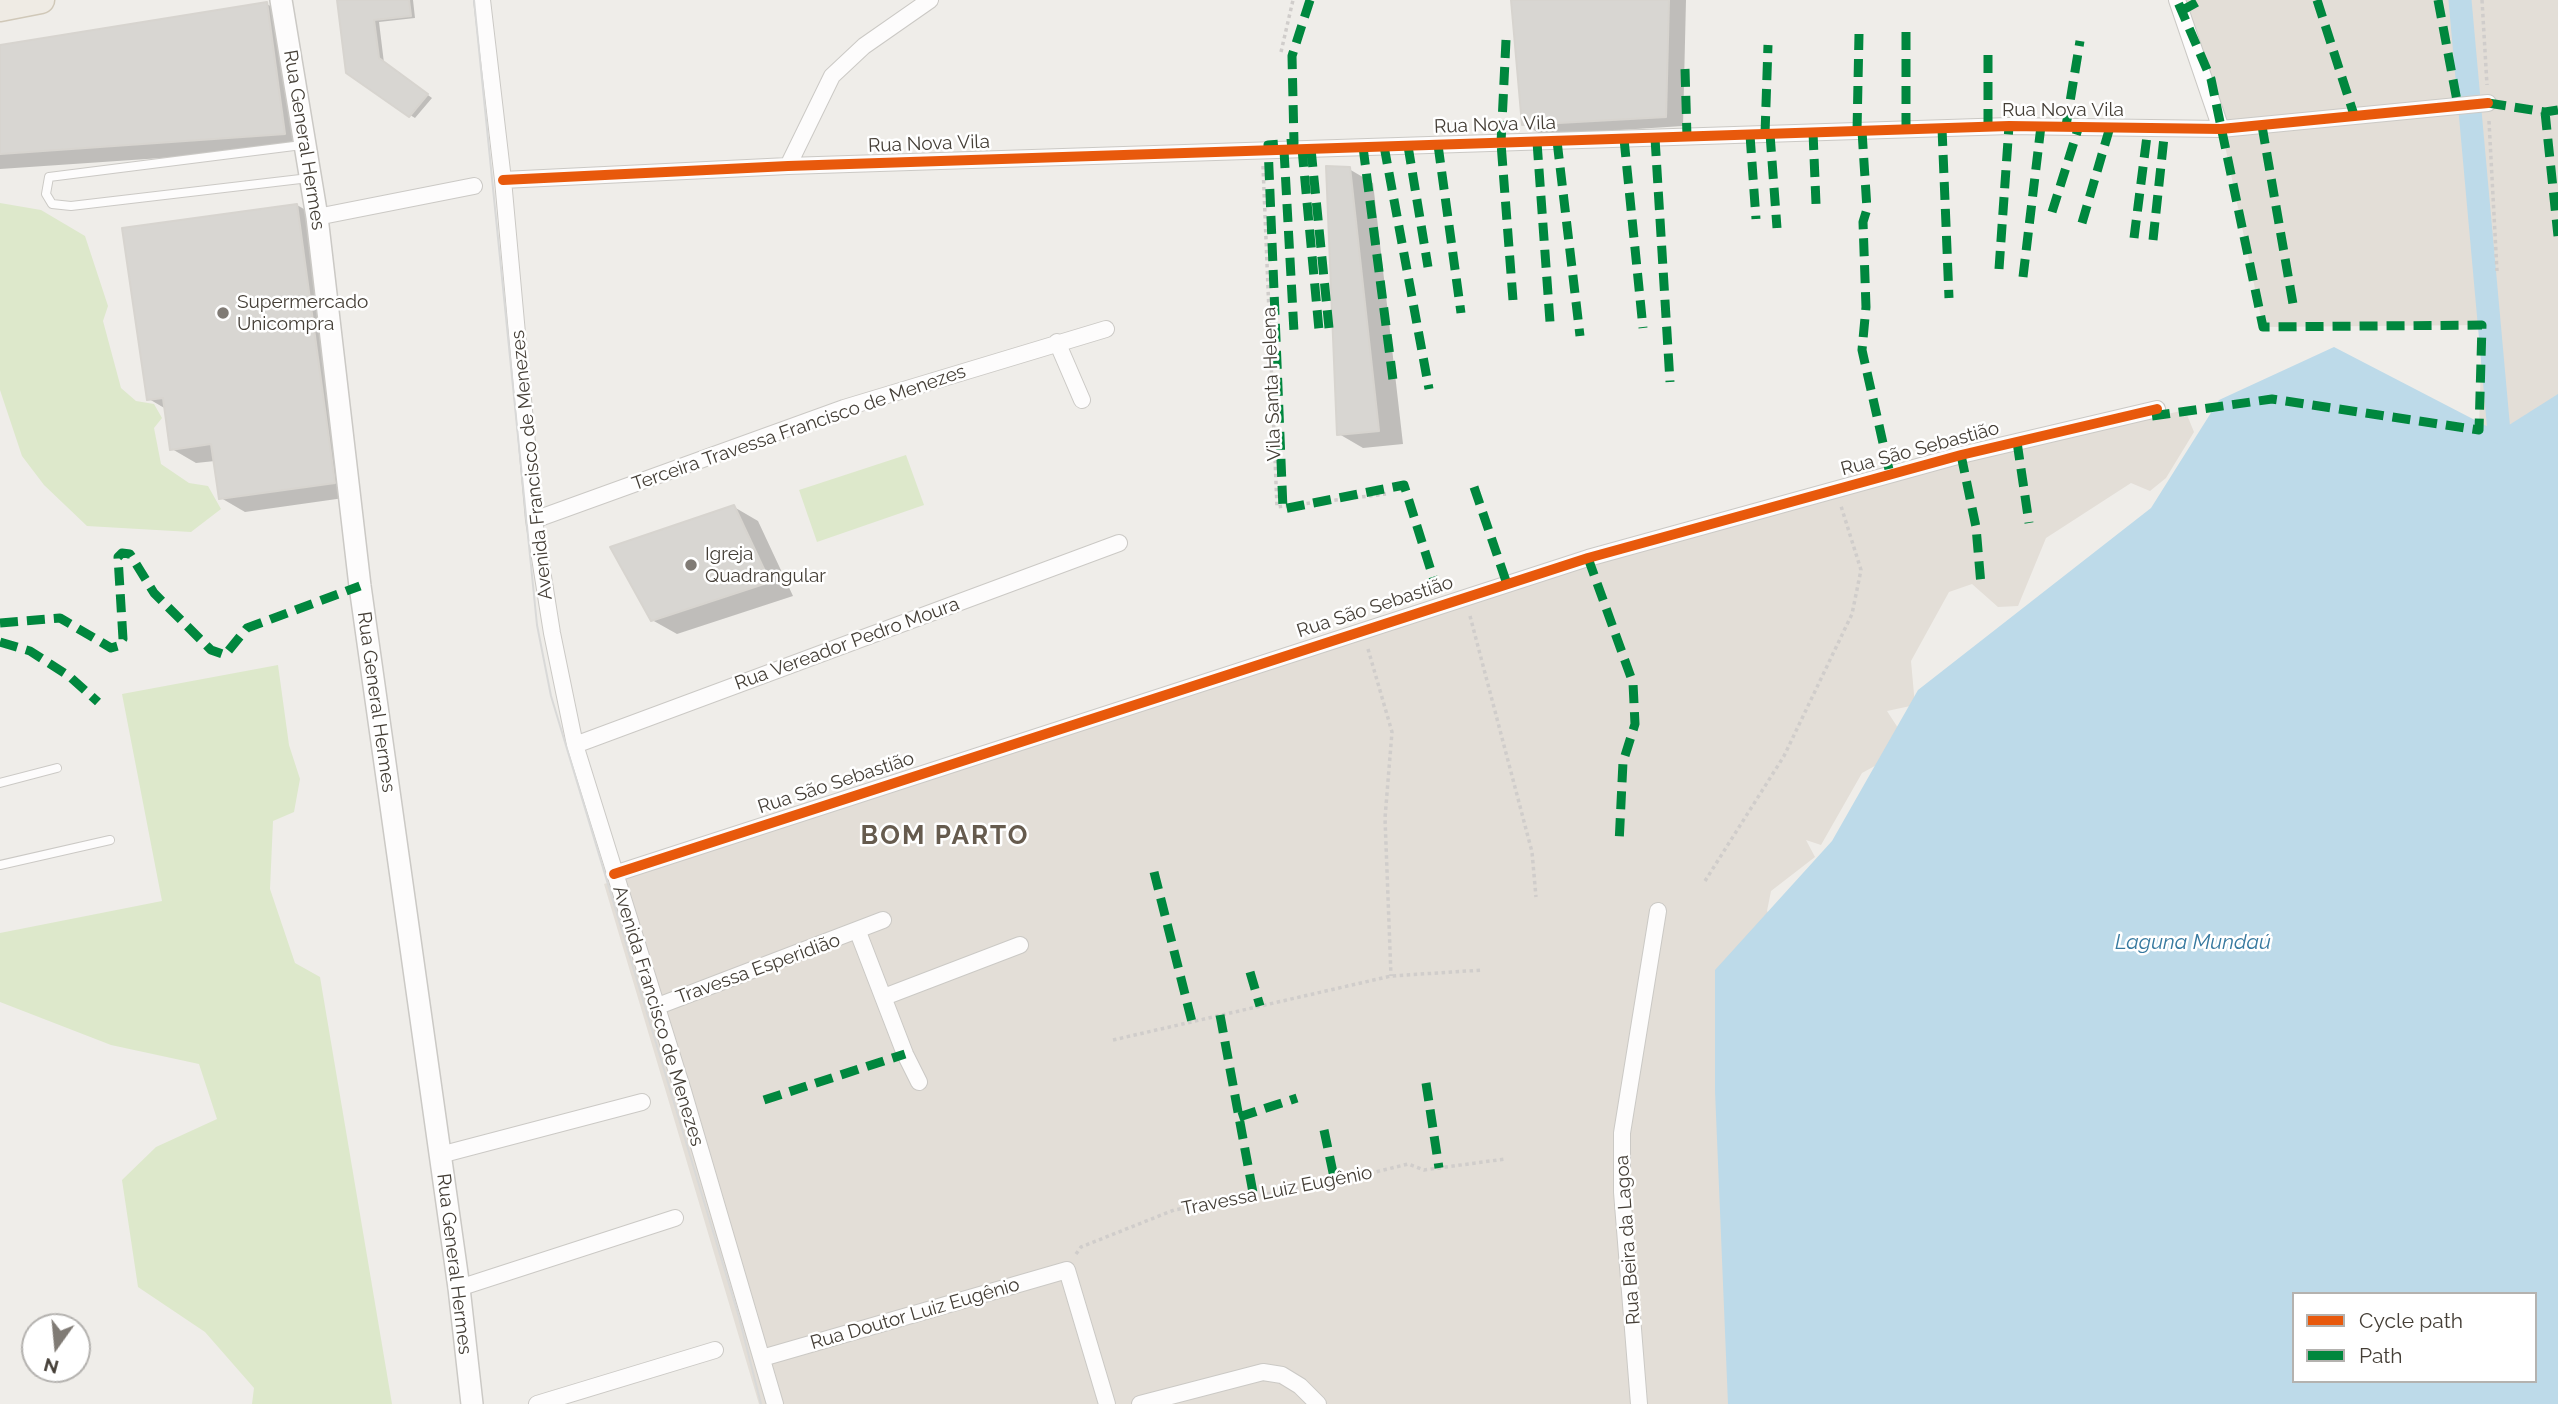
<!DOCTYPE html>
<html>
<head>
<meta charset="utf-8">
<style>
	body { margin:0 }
	#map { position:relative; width:2558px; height:1404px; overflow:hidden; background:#efede9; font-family:Raleway,sans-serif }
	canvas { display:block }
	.legend { position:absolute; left:2292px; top:1292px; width:245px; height:91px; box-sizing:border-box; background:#fff; border:2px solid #b4b2af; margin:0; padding:9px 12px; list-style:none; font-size:21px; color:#443e36 }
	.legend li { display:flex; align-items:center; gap:14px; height:35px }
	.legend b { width:35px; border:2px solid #b4b2af }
	.north { position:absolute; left:21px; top:1313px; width:70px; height:70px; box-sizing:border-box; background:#fff; border:2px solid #b4b2af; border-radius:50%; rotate:195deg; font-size:19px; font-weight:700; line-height:28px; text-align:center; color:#443e36 }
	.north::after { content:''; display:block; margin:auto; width:24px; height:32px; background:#807b75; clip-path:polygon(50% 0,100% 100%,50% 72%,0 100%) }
</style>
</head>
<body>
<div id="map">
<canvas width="2558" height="1404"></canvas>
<ul class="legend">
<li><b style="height:9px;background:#e8590c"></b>Cycle path</li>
<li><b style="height:9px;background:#00873e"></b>Path</li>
</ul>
<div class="north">N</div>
</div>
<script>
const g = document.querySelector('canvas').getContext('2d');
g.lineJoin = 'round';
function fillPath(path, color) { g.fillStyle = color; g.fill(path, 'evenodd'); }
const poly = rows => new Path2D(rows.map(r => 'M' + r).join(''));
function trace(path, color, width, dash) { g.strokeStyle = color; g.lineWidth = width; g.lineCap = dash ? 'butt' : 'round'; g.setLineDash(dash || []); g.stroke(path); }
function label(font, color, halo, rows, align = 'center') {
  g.font = font + ' Raleway,sans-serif'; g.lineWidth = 5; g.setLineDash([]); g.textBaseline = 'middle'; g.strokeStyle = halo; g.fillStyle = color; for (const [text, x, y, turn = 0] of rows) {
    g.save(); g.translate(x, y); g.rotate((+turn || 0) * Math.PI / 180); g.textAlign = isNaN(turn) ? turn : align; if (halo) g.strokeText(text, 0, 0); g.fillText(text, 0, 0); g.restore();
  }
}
const residential = poly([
	[2177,0,2558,0,2558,409,2527,424,2479,430,2482,325,2263,327,2211,79],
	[2185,410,2194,432,2166,478,2150,491,2131,483,2046,538,2018,606,1998,607,1972,584,1949,592,1911,661,1915,705,1887,711,1900,731,1893,756,1862,773,1821,845,1806,840,1815,857,1771,891,1767,911,1783,932,1771,1404,759,1404,604,884,1443,609,1895,477]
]);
const green = poly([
	[0,203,41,210,85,236,108,306,103,321,121,388,136,401,154,404,162,418,154,428,161,464,189,483,208,486,221,509,191,532,87,526,44,485,22,456,0,390],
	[906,455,924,505,817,542,799,490],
	[278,665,289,745,300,779,294,812,273,821,270,889,295,963,320,977,392,1404,252,1404,254,1388,205,1332,138,1287,122,1180,156,1147,217,1119,199,1064,111,1045,0,1002,0,933,162,901,122,694]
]);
const water = poly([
	[2334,347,2498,432,2558,394,2558,1404,1728,1404,1715,1091,1715,970,1832,841,1918,690,2151,508,2219,400],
	[2294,1294,2535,1294,2535,1381,2294,1381]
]);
const shadow = poly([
	[339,0,413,0,415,18,379,22,384,63,432,98,415,118,410,115],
	[1513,0,1686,0,1683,126,1542,135,1524,124],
	[267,4,291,18,308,148,0,169,0,47],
	[1349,169,1373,183,1403,444,1363,448,1339,434],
	[297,205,321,219,358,496,245,512,221,498,215,461,196,463,172,449,166,409,149,399],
	[734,507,758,521,793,596,677,634,652,620]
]);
const canal = poly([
	[2460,0,2499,432]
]);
const building = poly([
	[337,0,409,0,411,16,374,20,379,58,428,94,409,117,346,73,337,0],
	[1511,0,1669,0,1666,117,1522,125,1511,0],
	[267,2,285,134,0,154,0,45,267,2],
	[1326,166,1350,167,1379,431,1337,435,1326,166],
	[297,204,335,483,219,499,211,444,170,450,163,398,147,400,122,228,297,204],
	[734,505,770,582,651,621,610,547,734,505]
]);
const path = poly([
	[2482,0,2487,85],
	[1281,52,1293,0],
	[2489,121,2497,271],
	[1263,166,1277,507,1386,494],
	[1470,616,1532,852,1536,897],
	[1368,649,1392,732,1385,818,1391,976],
	[1705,881,1784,756,1852,614,1861,570,1841,506],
	[1113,1040,1391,976,1483,970],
	[1076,1254,1081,1247,1174,1210,1335,1182,1408,1164,1424,1170,1505,1159]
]);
const service = poly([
	[302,145,49,177,46,194,52,204,71,206,309,178],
	[0,783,57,768],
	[0,865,110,840]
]);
const minor = poly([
	[482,0,503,180,534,520,552,633,575,745,683,1091,775,1404],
	[2177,0,2221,129],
	[788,166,832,76,864,46,930,0],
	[503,180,788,166,2009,126,2221,129,2488,103],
	[317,217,474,186],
	[1057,342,1082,400],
	[534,520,844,408,1106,329],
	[575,745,1119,543],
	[614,874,1588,558,1961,455,2157,409],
	[858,932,905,1054,919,1082],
	[884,997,1020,945],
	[658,1006,883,920],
	[440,1155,642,1102],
	[459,1288,675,1218],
	[762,1358,1067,1270,1107,1404],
	[537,1404,715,1350],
	[1140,1404,1263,1372,1282,1375,1300,1386,1318,1404],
	[1639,1404,1622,1192,1622,1133,1658,911]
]);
const tertiary = poly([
	[281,0,317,217,360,586,459,1288,472,1404]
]);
const primary = poly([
	[0,8,41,0]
]);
const tram = poly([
	[474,0,537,625,551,696,739,1317,761,1404]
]);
const quiet = poly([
	[1310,0,1292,56,1294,143,1268,145,1283,509,1404,485,1443,609],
	[2317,0,2355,118],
	[2438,0,2458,106],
	[2181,11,2201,0],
	[1906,32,1906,129],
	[1506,40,1501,143,1513,300],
	[1685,69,1687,137],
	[2488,103,2545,112,2558,110],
	[2545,112,2558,236],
	[2066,126,2080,41],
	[2262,126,2293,304],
	[1988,127,1988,53],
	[1942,128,1949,298],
	[1857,131,1859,34],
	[1862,131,1867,209,1863,222,1866,307,1862,350,1890,474],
	[1813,132,1816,204],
	[1765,134,1768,45],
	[1770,134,1777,228],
	[1750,135,1756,219],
	[1655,138,1670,382],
	[1624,139,1643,328],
	[1557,141,1580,336],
	[1537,142,1550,322],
	[1438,145,1461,313],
	[1384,146,1429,389],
	[1408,146,1428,267],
	[1363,147,1394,388],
	[1302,149,1319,330],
	[1311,149,1329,328],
	[1284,150,1294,332],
	[2052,212,2079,126],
	[2082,223,2110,127],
	[2134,238,2148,128],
	[2153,240,2165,128],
	[1999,269,2009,126],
	[2023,277,2041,126],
	[2152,416,2272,399,2479,430,2482,325,2263,327,2211,79,2177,0],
	[2017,442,2029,523],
	[1961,455,1976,527,1981,585],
	[1474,487,1507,584],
	[1588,558,1633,683,1635,724,1623,762,1619,844],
	[0,623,60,618,111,648,118,646,123,639,118,557,122,553,130,554,154,593,211,650,225,655,247,628,360,586],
	[0,642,30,651,69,676,98,702],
	[1154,872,1192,1022],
	[1250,972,1260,1006],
	[1220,1015,1254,1198],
	[1426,1083,1439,1168],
	[764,1100,905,1054],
	[1239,1117,1297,1098],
	[1324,1130,1335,1182]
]);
const cycleway = poly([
	[503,180,788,166,2009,126,2221,129,2488,103],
	[614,874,1588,558,1961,455,2157,409]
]);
const markers = [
	[223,313,7,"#807b75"],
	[691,565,7,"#807b75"]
];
const streetNames = [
	["Rua Nova Vila",2063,110],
	["Rua Nova Vila",1495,125,-2],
	["Rua General Hermes",304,140,81],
	["Rua Nova Vila",929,144,-2],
	["Vila Santa Helena",1272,384,-92],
	["Terceira Travessa Francisco de Menezes",799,428,-19],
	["Rua São Sebastião",1920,449,-15],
	["Avenida Francisco de Menezes",532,465,-96],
	["Rua São Sebastião",1375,607,-18],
	["Rua Vereador Pedro Moura",847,644,-20],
	["Rua General Hermes",376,702,82],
	["Rua São Sebastião",836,783,-18],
	["Travessa Esperidião",758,969,-20],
	["Avenida Francisco de Menezes",658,1016,73],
	["Travessa Luiz Eugênio",1277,1191,-11],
	["Rua Beira da Lagoa",1628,1240,-94],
	["Rua General Hermes",454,1264,83],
	["Rua Doutor Luiz Eugênio",915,1314,-16]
];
const poiNames = [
	["Supermercado",237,302],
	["Unicompra",237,324],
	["Igreja",705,554],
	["Quadrangular",705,576]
];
const waterNames = [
	["Laguna Mundaú",2193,943]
];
const districtNames = [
	["BOM PARTO",945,836]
];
fillPath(residential, '#e3ded7');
fillPath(green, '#dde8cb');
fillPath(water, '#bddae9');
fillPath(shadow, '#0003');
trace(canal, '#bddae9', 23);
fillPath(building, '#d8d6d2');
trace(building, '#d7d4cf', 2);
trace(service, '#cbc9c5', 10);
trace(minor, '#cbc9c5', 18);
trace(tertiary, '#cbc9c5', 24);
trace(primary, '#d0c8b8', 29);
trace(path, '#d0cdcb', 3.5, [3.5, 3.5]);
trace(service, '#fdfcfc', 8);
trace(minor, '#fdfcfc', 16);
trace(tertiary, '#fdfcfc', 21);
trace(primary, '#efebe4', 26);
trace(tram, '#d9d9d8', 2);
trace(quiet, '#00873e', 9, [18, 9]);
trace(cycleway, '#e8590c', 10);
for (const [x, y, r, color] of markers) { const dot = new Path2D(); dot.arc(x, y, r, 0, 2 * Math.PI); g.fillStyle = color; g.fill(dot); trace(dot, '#fff', 2.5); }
label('19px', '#443e36', '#fff', streetNames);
label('19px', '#443e36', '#fff', poiNames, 'left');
label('italic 21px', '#37799f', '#fff', waterNames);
g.letterSpacing = '2px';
label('bold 26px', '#665b4e', '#fff', districtNames);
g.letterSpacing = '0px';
</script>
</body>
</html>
